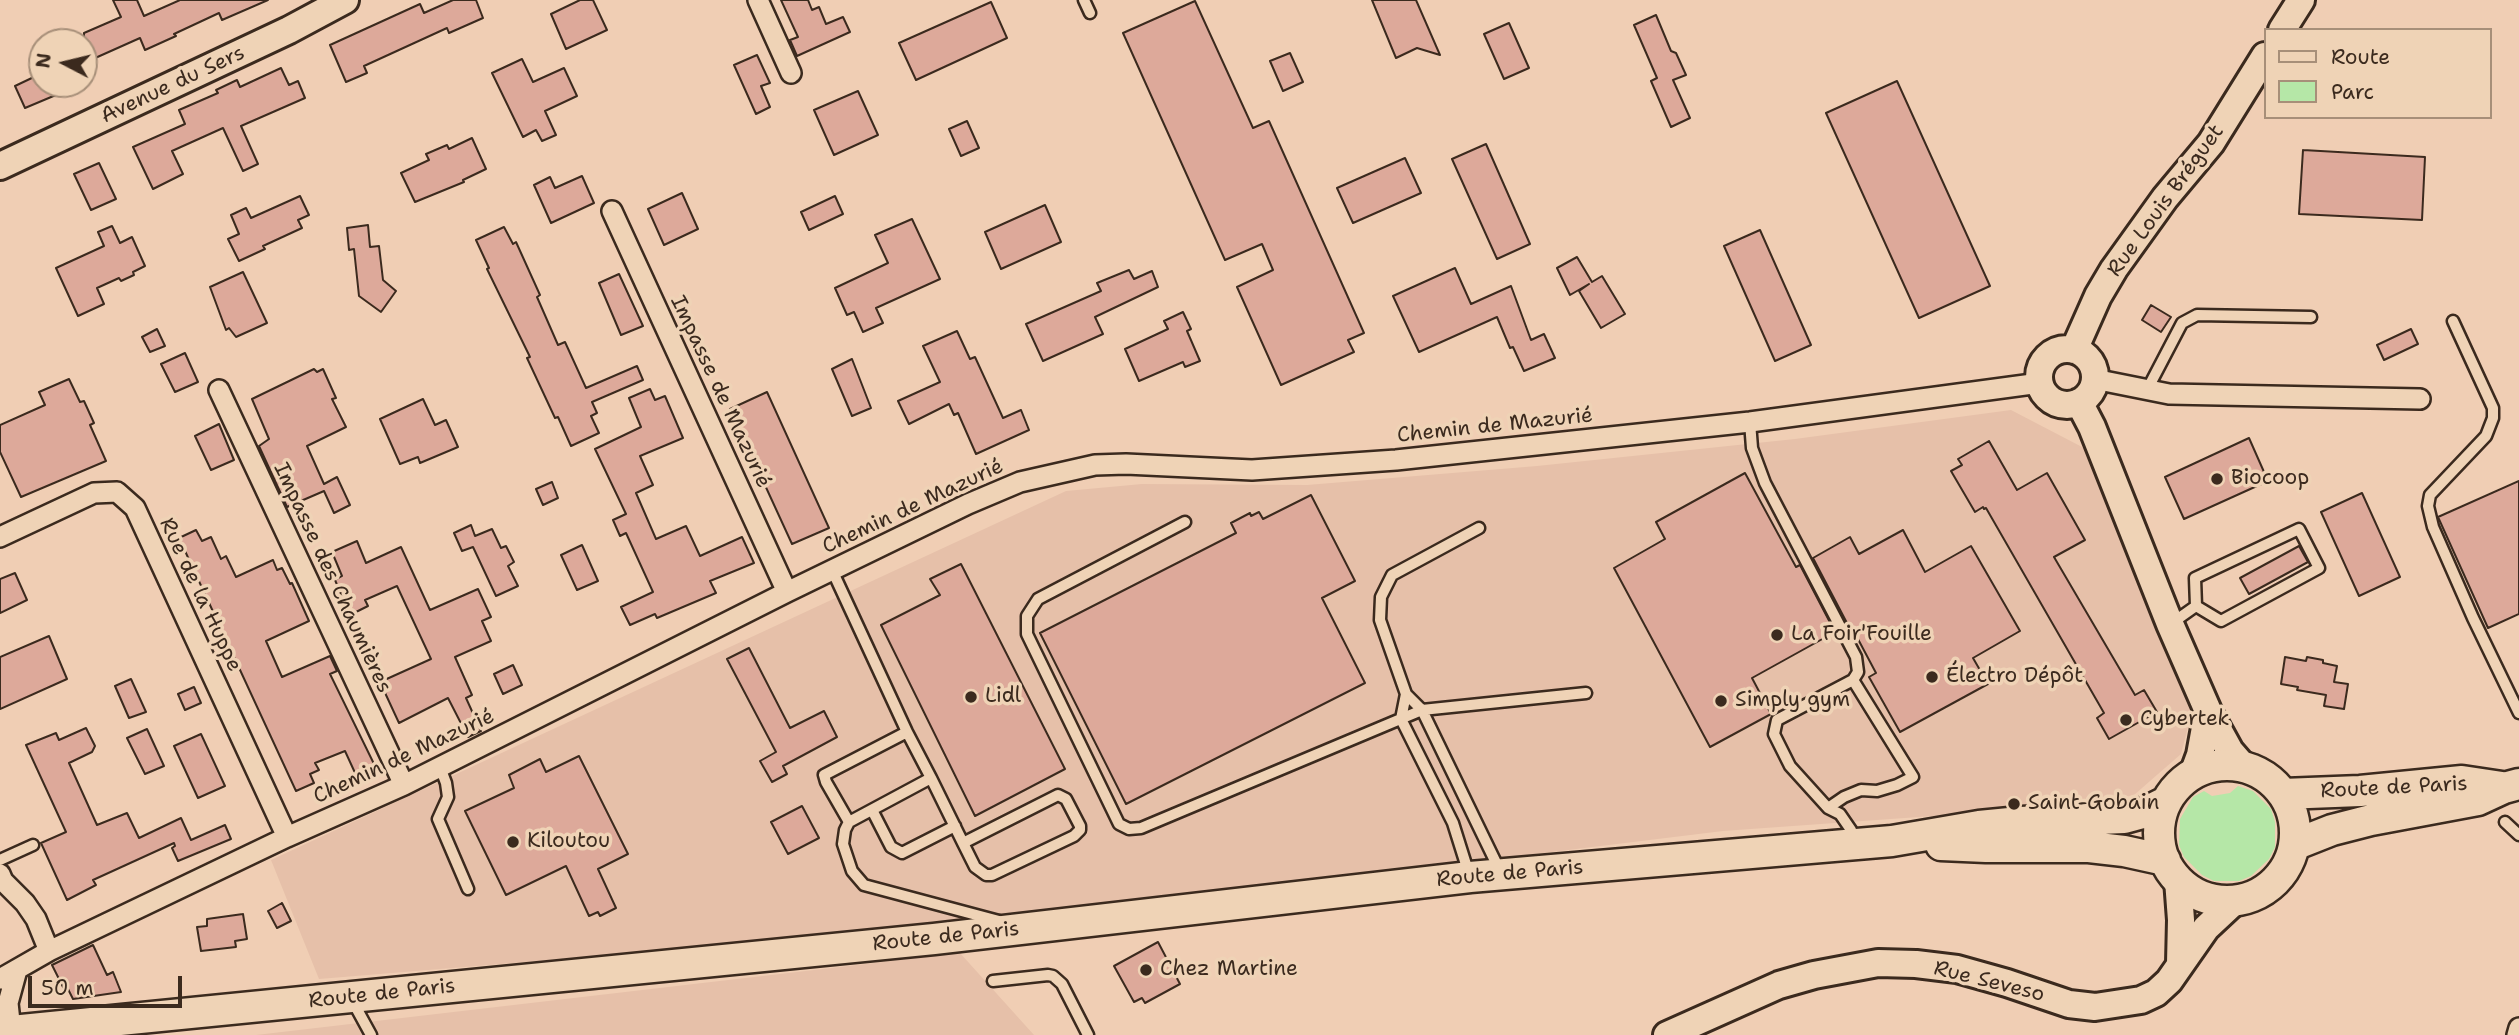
<!DOCTYPE html>
<html>
<head>
<meta charset="utf-8">
<style>
	body { margin:0 }
	#map { position:relative; width:2519px; height:1035px; overflow:hidden; background:#f0ceb4; font-family:"Shantell Sans",sans-serif }
	canvas { display:block }
	.legend { position:absolute; left:2264px; top:28px; width:228px; height:91px; box-sizing:border-box; background:#efd3b6; border:2px solid #a78f79; margin:0; padding:9px 12px; list-style:none; font-size:21px; color:#3b2a1e }
	.legend li { display:flex; align-items:center; gap:14px; height:35px }
	.legend b { width:35px; border:2px solid #a78f79 }
	.north { position:absolute; left:28px; top:28px; width:70px; height:70px; box-sizing:border-box; background:#efd3b6; border:2px solid #a78f79; border-radius:50%; rotate:277deg; font-size:19px; font-weight:700; line-height:28px; text-align:center; color:#3b2a1e }
	.north::after { content:''; display:block; margin:auto; width:24px; height:32px; background:#3b2a1e; clip-path:polygon(50% 0,100% 100%,50% 72%,0 100%) }
	.scale { position:absolute; left:28px; top:976px; width:154px; height:32px; box-sizing:border-box; border:4px solid #3b2a1e; border-top:0; padding-left:9px; font-size:21px; line-height:24px; white-space:nowrap; color:#3b2a1e; -webkit-text-stroke:5px #efd3b6; paint-order:stroke }
</style>
</head>
<body>
<div id="map">
<canvas width="2519" height="1035"></canvas>
<ul class="legend">
<li><b style="height:9px;background:#efd3b6"></b>Route</li>
<li><b style="height:19px;background:#b5e7a7"></b>Parc</li>
</ul>
<div class="north">N</div>
<div class="scale">50 m</div>
</div>
<script>
const g = document.querySelector('canvas').getContext('2d');
g.lineJoin = 'round';
function fillPath(path, color) { g.fillStyle = color; g.fill(path, 'evenodd'); }
const poly = rows => new Path2D(rows.map(r => 'M' + r).join(''));
function trace(path, color, width, dash) { g.strokeStyle = color; g.lineWidth = width; g.lineCap = dash ? 'butt' : 'round'; g.setLineDash(dash || []); g.stroke(path); }
function label(font, color, halo, rows, align = 'center') {
  g.font = font + ' "Shantell Sans",sans-serif'; g.lineWidth = 7; g.setLineDash([]); g.textBaseline = 'middle'; g.strokeStyle = halo; g.fillStyle = color; for (const [text, x, y, turn = 0] of rows) {
    g.save(); g.translate(x, y); g.rotate((+turn || 0) * Math.PI / 180); g.textAlign = isNaN(turn) ? turn : align; if (halo) g.strokeText(text, 0, 0); g.fillText(text, 0, 0); g.restore();
  }
}
const built = poly([
	[2011,410,2084,448,2194,704,2181,754,2134,795,2087,805,1723,831,1160,900,683,949,319,979,271,860,1066,491,1142,484,1307,485,1537,466,1795,439],
	[960,953,1034,1035,256,1035]
]);
const green = poly([
	[2238,786,2253,791,2271,809,2275,822,2275,847,2269,859,2251,876,2239,881,2214,881,2202,875,2184,857,2179,845,2180,819,2193,797,2204,791,2212,796,2230,793]
]);
const building = poly([
	[113,0,137,0,144,16,180,0,268,0,222,20,219,13,174,34,176,36,145,50,140,38,84,63,84,33,121,17,113,0],
	[453,0,476,0,483,18,449,33,447,28,364,66,367,73,346,82,330,45,420,4,424,13,453,0],
	[580,0,593,0,607,30,566,49,551,14,580,0],
	[781,0,808,0,812,10,819,7,826,24,843,17,850,32,797,56,790,40,798,37,781,0],
	[1372,0,1416,0,1440,55,1417,48,1396,58,1372,0],
	[1195,1,1253,128,1269,121,1364,333,1348,340,1354,352,1281,385,1237,287,1273,270,1262,244,1225,260,1123,33,1195,1],
	[991,2,1007,38,916,80,899,43,991,2],
	[1656,15,1671,51,1676,53,1686,75,1673,80,1690,118,1671,127,1651,81,1657,78,1634,25,1656,15],
	[1509,23,1529,68,1504,79,1484,34,1509,23],
	[1290,53,1303,82,1283,91,1270,61,1290,53],
	[757,55,770,83,761,86,770,107,756,114,734,65,757,55],
	[522,59,533,82,564,68,577,96,545,111,556,135,542,141,536,130,523,137,492,73,522,59],
	[281,68,289,85,298,81,305,98,241,126,258,164,243,171,223,128,172,151,183,174,153,189,133,147,185,124,179,110,218,93,216,90,237,80,240,87,281,68],
	[36,76,37,79,42,77,42,84,82,84,25,108,15,86,36,76],
	[1897,81,1990,286,1919,318,1826,113,1897,81],
	[858,91,878,135,834,155,814,110,858,91],
	[967,121,979,148,961,156,949,129,967,121],
	[472,138,486,169,463,180,464,182,415,202,401,173,429,160,426,154,447,145,449,149,472,138],
	[1486,144,1530,244,1497,259,1452,159,1486,144],
	[2303,150,2425,157,2422,220,2299,214,2303,150],
	[1405,158,1421,193,1353,223,1337,188,1405,158],
	[99,163,116,199,91,210,74,174,99,163],
	[582,176,594,203,551,223,534,185,550,177,555,188,582,176],
	[682,193,698,229,664,245,648,209,682,193],
	[300,196,309,215,298,220,302,228,263,246,265,249,239,261,228,239,239,234,231,215,246,208,251,218,300,196],
	[835,196,843,214,809,230,801,212,835,196],
	[1045,205,1061,242,1001,269,985,232,1045,205],
	[912,219,940,279,876,308,883,323,863,332,854,312,847,315,835,288,888,263,875,235,912,219],
	[368,225,370,247,379,246,383,280,396,291,381,312,359,296,354,249,349,250,347,228,368,225],
	[112,226,120,243,132,237,145,266,133,272,134,275,121,281,119,278,97,288,104,304,78,316,56,268,104,246,98,232,112,226],
	[504,227,513,244,516,242,540,295,537,297,558,345,565,342,586,388,637,366,643,380,592,402,597,413,591,416,599,433,571,446,558,417,555,418,527,358,530,357,487,269,489,268,476,240,504,227],
	[1760,230,1811,345,1775,361,1724,246,1760,230],
	[1577,257,1592,282,1602,276,1625,314,1601,328,1579,291,1589,284,1570,295,1557,268,1577,257],
	[1455,268,1471,304,1511,286,1531,340,1544,334,1555,358,1524,371,1513,347,1510,348,1497,317,1419,352,1393,296,1455,268],
	[1129,270,1134,279,1152,271,1158,287,1095,317,1103,334,1043,361,1026,324,1101,291,1097,283,1129,270],
	[243,272,267,323,236,337,229,328,226,330,210,287,243,272],
	[619,274,643,326,621,335,599,283,619,274],
	[2151,305,2171,317,2161,332,2142,320,2151,305],
	[1183,312,1191,329,1187,331,1200,361,1185,367,1183,362,1139,381,1125,349,1168,329,1164,321,1183,312],
	[157,329,165,346,150,352,142,337,157,329],
	[2411,329,2418,344,2384,360,2377,345,2411,329],
	[957,331,970,359,975,357,1003,418,1021,410,1029,430,976,454,958,413,954,415,949,404,909,424,898,401,940,382,923,346,957,331],
	[185,353,198,382,175,392,161,364,185,353],
	[852,359,871,408,852,416,832,369,852,359],
	[314,369,317,372,323,369,336,398,332,399,346,427,307,446,324,484,337,477,350,505,334,513,324,491,287,507,259,446,269,439,252,399,314,369],
	[69,379,80,402,84,401,94,423,90,425,106,461,21,497,0,452,0,425,45,405,39,392,69,379],
	[650,389,655,400,665,396,683,438,640,456,653,485,636,493,656,539,686,526,700,556,742,537,754,563,710,581,716,593,657,618,655,614,630,625,621,607,653,592,626,533,620,536,613,520,626,514,595,449,641,427,629,398,650,389],
	[767,392,829,528,792,544,730,409,767,392],
	[423,399,435,425,446,420,458,447,420,463,418,457,400,464,380,419,423,399],
	[219,424,234,460,211,470,195,436,219,424],
	[2249,438,2268,481,2184,519,2165,477,2249,438],
	[1989,441,2017,490,2047,473,2085,540,2054,557,2135,695,2144,690,2157,712,2109,739,2097,718,2104,713,1986,508,1984,509,1983,507,1975,512,1951,471,1962,465,1958,459,1989,441],
	[1745,473,1796,567,1800,565,1835,632,1752,678,1771,714,1710,747,1614,568,1665,539,1656,522,1745,473],
	[2519,481,2519,614,2488,628,2438,517,2519,481],
	[552,482,558,498,543,505,536,489,552,482],
	[2362,493,2400,577,2359,596,2321,512,2362,493],
	[1311,495,1355,581,1322,598,1365,683,1126,804,1040,633,1236,533,1231,523,1250,513,1251,516,1259,512,1263,519,1311,495],
	[471,525,475,536,492,529,501,548,506,546,514,562,508,566,518,586,496,596,473,547,462,551,454,533,471,525],
	[196,530,202,541,211,537,221,559,226,556,236,577,273,560,277,570,282,568,290,584,292,583,309,621,266,641,282,677,330,656,337,671,330,674,375,766,356,775,345,751,315,763,319,770,310,774,314,783,296,791,179,538,196,530],
	[1903,530,1925,572,1971,546,2020,631,1973,658,1988,684,1900,732,1869,677,1876,673,1850,624,1848,625,1813,558,1850,537,1859,554,1903,530],
	[357,541,366,563,401,547,430,610,478,589,491,617,482,621,491,641,455,657,472,695,466,698,481,731,468,737,448,698,399,723,380,682,431,659,397,586,365,600,368,606,350,615,335,580,342,576,332,552,357,541],
	[582,545,598,581,577,590,561,555,582,545],
	[2299,546,2308,562,2249,594,2240,578,2299,546],
	[961,564,1065,769,975,816,881,625,940,595,930,579,961,564],
	[15,573,27,600,0,613,0,579,15,573],
	[49,636,67,679,0,709,0,657,49,636],
	[749,648,790,728,824,711,837,737,783,766,787,774,772,782,760,761,776,752,727,659,749,648],
	[2285,657,2306,661,2307,657,2323,660,2323,663,2337,666,2334,682,2348,684,2344,709,2324,706,2326,695,2297,690,2298,687,2281,684,2285,657],
	[513,665,522,685,503,694,494,674,513,665],
	[131,679,146,712,129,718,115,686,131,679],
	[194,687,201,703,185,710,178,694,194,687],
	[86,728,95,746,92,752,69,763,97,825,127,813,139,838,181,818,191,840,225,825,231,839,178,861,172,848,175,846,174,843,93,880,96,885,67,900,41,843,66,832,26,745,56,733,59,740,86,728],
	[147,729,164,766,145,774,127,738,147,729],
	[201,734,225,786,198,798,174,746,201,734],
	[579,756,628,854,598,869,616,908,600,916,598,912,589,916,566,866,506,895,465,811,514,788,509,775,540,759,546,772,579,756],
	[802,806,819,838,788,854,771,822,802,806],
	[282,903,291,921,277,928,268,911,282,903],
	[243,914,247,939,235,941,236,947,201,951,197,927,207,926,207,919,243,914],
	[1158,942,1180,984,1145,1003,1142,998,1134,1002,1114,966,1158,942],
	[93,945,107,975,113,972,121,992,73,999,68,989,65,991,52,965,93,945]
]);
const lane = poly([
	[1084,0,1090,13],
	[2453,321,2493,408,2493,418,2486,436,2430,495,2428,506,2433,527,2473,618,2519,713],
	[2147,390,2182,323,2197,315,2311,317],
	[1750,422,1752,448,1765,483,1856,657,1858,672,1853,680,1777,720,1774,734,1790,766,1828,808,1840,814,1851,830,1853,841],
	[1185,522,1038,599,1027,616,1027,634,1119,824,1129,829,1141,828,1422,710,1586,693],
	[1479,528,1392,575,1381,597,1380,620,1406,694,1422,710,1500,871],
	[832,570,907,732,931,778,963,843,975,867,986,875,992,875,1074,836,1080,830,1080,826,1066,799,1058,795,963,843],
	[2172,623,2196,606,2221,621,2319,568,2299,529,2195,578,2196,606],
	[1406,694,1401,719,1453,823,1469,874],
	[440,767,446,783,448,797,438,819,468,889],
	[931,778,849,822,845,830,843,844,852,871,864,885,999,921],
	[1828,808,1844,797,1861,790,1877,791,1897,785,1913,777,1853,680],
	[872,810,891,847,902,853,955,826],
	[849,822,826,782,824,775,907,732],
	[2505,822,2519,835],
	[0,860,33,845],
	[993,981,1048,975,1053,976,1062,984,1088,1035],
	[353,1002,371,1035]
]);
const street = poly([
	[758,0,791,73],
	[612,211,787,592],
	[2094,379,2169,394,2420,399],
	[219,390,404,785],
	[0,537,94,493,117,492,135,508,287,837],
	[0,874,3,881,25,903,36,919,49,951],
	[0,979,49,951,287,837,404,785,787,592,968,504,1020,482,1095,465,1126,464,1252,470,1396,460,1750,422,2040,383],
	[11,1031,8,1003,17,970],
	[2517,1035,2519,1028]
]);
const secondary = poly([
	[2282,30,2301,0],
	[0,166,289,30,345,0],
	'2039 377a28 28 0 1 1 56 0a28 28 0 1 1-56 0Z',
	[2074,350,2098,296,2114,269,2165,198,2211,143,2265,56],
	[2079,402,2092,427,2170,624,2208,711,2230,751,2243,766],
	[2193,774,2200,755,2208,711],
	[2178,880,2181,920,2180,963],
	[1667,1035,1779,985,1814,975,1878,963,1916,964,1957,969,2007,983,2069,1004,2095,1007,2141,1000,2156,993,2169,981,2206,928,2236,900]
]);
const primary = poly([
	'2159 833a68 68 0 1 1 136 0a68 68 0 1 1-136 0Z',
	[2283,794,2360,791,2462,781,2502,787],
	[1941,845,1986,847,2089,847,2124,851,2165,860],
	[2294,845,2332,830,2371,820,2478,800,2504,788,2519,784],
	[0,1032,934,939,1470,877,1892,841,1979,826,2020,822,2124,818,2146,812,2166,802]
]);
const markers = [
	[2217,479,7,"#3b2a1e"],
	[1777,635,7,"#3b2a1e"],
	[1932,677,7,"#3b2a1e"],
	[971,697,7,"#3b2a1e"],
	[1721,701,7,"#3b2a1e"],
	[2126,720,7,"#3b2a1e"],
	[2014,804,7,"#3b2a1e"],
	[513,842,7,"#3b2a1e"],
	[1146,970,7,"#3b2a1e"]
];
const streetNames = [
	["Avenue du Sers",173,85,-25],
	["Rue Louis Bréguet",2166,201,-54],
	["Impasse de Mazurié",720,392,65],
	["Chemin de Mazurié",1495,426,-6],
	["Chemin de Mazurié",913,507,-25],
	["Impasse des Chaumières",332,578,65],
	["Rue de la Huppe",200,595,65],
	["Chemin de Mazurié",404,757,-25],
	["Route de Paris",2394,788,-3],
	["Route de Paris",1510,874,-5],
	["Route de Paris",946,937,-6],
	["Rue Seveso",1989,982,14],
	["Route de Paris",382,994,-6]
];
const poiNames = [
	["Biocoop",2231,479],
	["La Foir'Fouille",1791,635],
	["Électro Dépôt",1946,677],
	["Lidl",985,697],
	["Simply gym",1735,701],
	["Cybertek",2140,720],
	["Saint-Gobain",2028,804],
	["Kiloutou",527,842],
	["Chez Martine",1160,970]
];
fillPath(built, '#e6c0a9');
fillPath(green, '#b5e7a7');
fillPath(building, '#dda99a');
trace(building, '#3b2a1e', 2);
trace(lane, '#3b2a1e', 15);
trace(street, '#3b2a1e', 24);
trace(secondary, '#3b2a1e', 32);
trace(primary, '#3b2a1e', 35);
trace(lane, '#efd3b6', 10);
trace(street, '#efd3b6', 19);
trace(secondary, '#efd3b6', 26);
trace(primary, '#efd3b6', 30);
for (const [x, y, r, color] of markers) { const dot = new Path2D(); dot.arc(x, y, r, 0, 2 * Math.PI); g.fillStyle = color; g.fill(dot); trace(dot, '#efd3b6', 2.5); }
label('21px', '#3b2a1e', '#efd3b6', streetNames);
label('21px', '#3b2a1e', '#efd3b6', poiNames, 'left');
</script>
</body>
</html>
